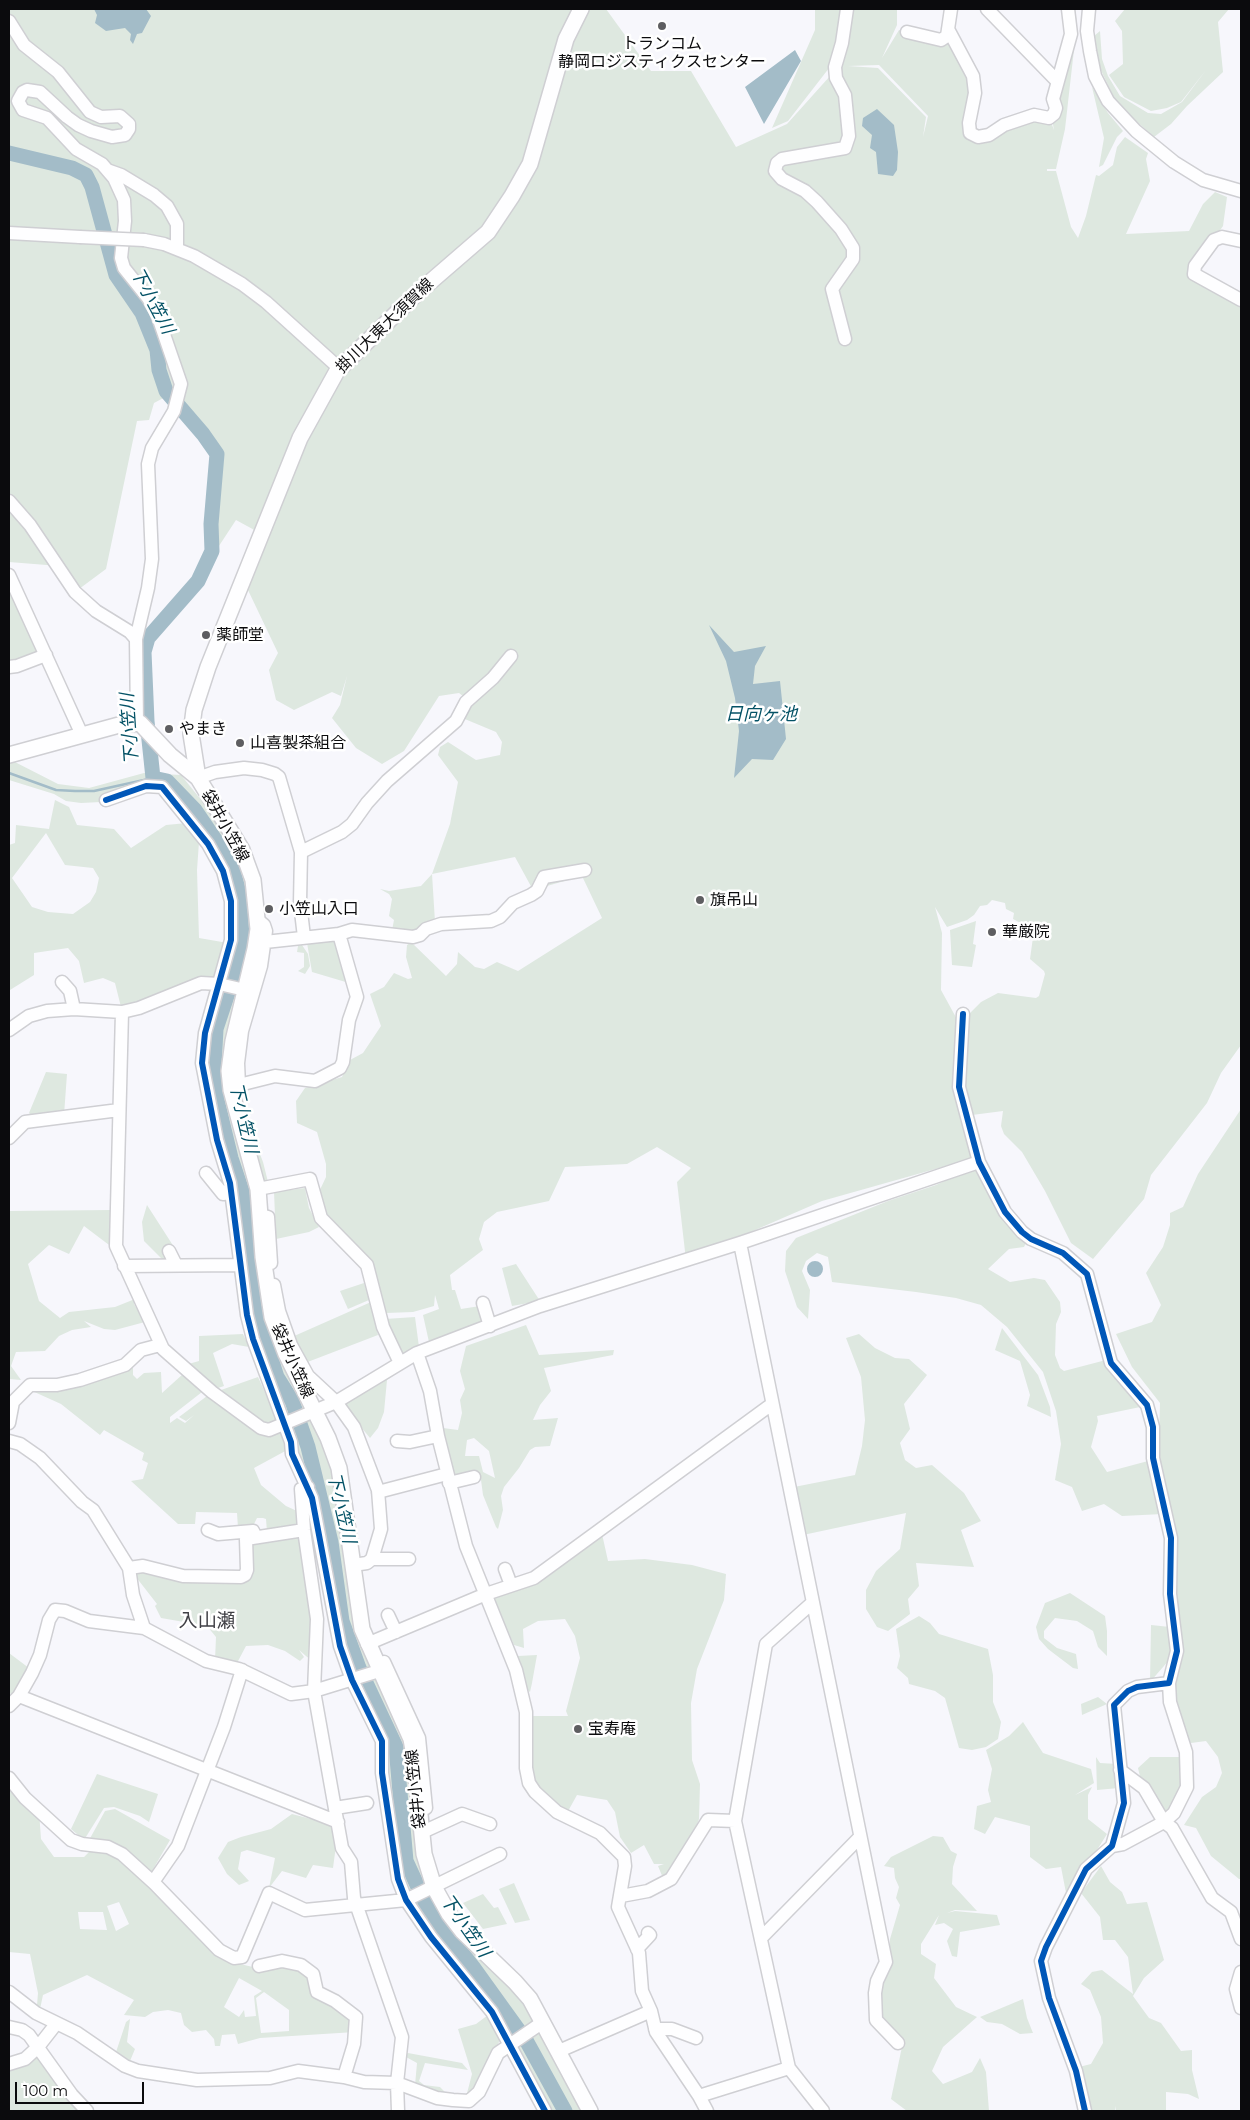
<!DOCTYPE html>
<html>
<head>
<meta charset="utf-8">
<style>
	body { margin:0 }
	#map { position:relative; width:1250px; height:2120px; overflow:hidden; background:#f7f7fc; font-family:Montserrat,sans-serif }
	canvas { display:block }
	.frame { position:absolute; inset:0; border:10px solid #0b0b0d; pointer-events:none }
	.scale { position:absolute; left:15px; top:2082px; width:129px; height:22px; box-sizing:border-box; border:2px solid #0b0b0d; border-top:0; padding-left:6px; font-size:15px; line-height:18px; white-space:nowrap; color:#0b0b0d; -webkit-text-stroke:4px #fff; paint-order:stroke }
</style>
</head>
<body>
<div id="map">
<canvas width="1250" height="2120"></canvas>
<div class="frame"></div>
<div class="scale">100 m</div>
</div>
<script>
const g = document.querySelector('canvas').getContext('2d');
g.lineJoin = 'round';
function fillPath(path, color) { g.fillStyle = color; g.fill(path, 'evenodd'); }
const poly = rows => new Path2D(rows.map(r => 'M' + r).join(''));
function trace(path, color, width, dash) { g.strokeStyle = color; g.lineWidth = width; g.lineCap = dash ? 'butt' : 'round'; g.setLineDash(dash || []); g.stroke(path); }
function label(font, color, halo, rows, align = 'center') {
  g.font = font + ' Montserrat,"Noto Sans JP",sans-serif'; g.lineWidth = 5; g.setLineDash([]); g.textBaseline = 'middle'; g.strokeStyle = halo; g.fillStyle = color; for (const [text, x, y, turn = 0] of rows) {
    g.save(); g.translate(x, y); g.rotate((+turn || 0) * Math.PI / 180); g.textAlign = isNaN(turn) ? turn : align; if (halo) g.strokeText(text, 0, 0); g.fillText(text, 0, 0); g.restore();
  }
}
const green = poly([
	[9,9,606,9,651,71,691,71,736,147,787,124,839,66,847,9,897,9,897,25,882,58,899,30,930,42,949,43,973,89,967,117,978,136,1023,119,1051,122,1054,130,1052,119,1071,34,1067,9,1075,9,1077,23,1065,129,1056,169,1047,169,1047,171,1056,171,1071,227,1078,238,1086,216,1096,175,1099,176,1113,165,1117,147,1125,137,1148,153,1146,159,1150,181,1126,234,1189,231,1203,204,1215,192,1227,197,1223,226,1191,272,1241,300,1241,1045,1221,1073,1207,1103,1151,1175,1144,1199,1093,1259,1071,1243,1045,1191,1022,1152,1004,1134,1001,1126,1003,1111,972,1115,963,1085,968,1015,981,1002,998,993,1036,998,1039,996,1045,974,1044,971,1030,959,1034,930,1013,919,1014,913,1006,909,1005,903,992,900,987,905,980,906,974,915,967,920,947,927,935,907,942,933,941,990,958,1021,959,1087,978,1157,822,1201,686,1260,677,1182,691,1168,657,1147,627,1164,565,1167,549,1201,497,1212,484,1222,479,1239,483,1250,450,1275,452,1290,455,1290,461,1309,480,1306,485,1322,429,1342,423,1315,439,1309,435,1295,434,1306,413,1312,386,1313,367,1265,320,1213,318,1194,326,1177,326,1164,317,1132,297,1123,296,1101,305,1088,342,1077,350,1060,363,1053,381,1026,370,994,384,987,394,973,408,979,412,978,406,957,407,945,411,942,446,976,457,964,458,952,475,967,484,969,497,962,518,971,602,918,582,876,533,890,515,857,432,874,435,922,418,933,392,930,394,920,389,916,392,899,389,894,380,889,389,891,421,886,432,874,450,824,458,782,438,755,440,747,448,742,476,760,500,755,502,742,496,732,460,717,468,700,459,693,439,696,404,751,382,764,356,748,332,718,340,705,347,676,341,696,332,692,294,710,276,700,269,670,278,653,247,588,269,538,236,520,215,552,218,492,217,446,169,395,154,403,149,420,137,421,106,569,75,592,59,566,9,562],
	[879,65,928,116,923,137,926,117,878,68,848,66],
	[815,9,841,9,833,63,788,121,772,128,815,30],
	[1125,9,1229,9,1218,22,1223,72,1187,106,1171,124,1154,137,1117,104,1098,64,1094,36,1100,31,1102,59,1108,76,1120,96,1148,113,1161,114,1182,102,1206,70,1181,102,1167,108,1151,111,1124,97,1109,75,1123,64,1122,31,1115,21],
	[1092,87,1108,113,1123,131,1117,137,1103,165,1099,167,1104,138],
	[9,581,38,650,14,664,9,663],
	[9,759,58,784,89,788,144,773,181,775,219,822,245,866,251,922,225,1049,223,1083,256,1192,259,1270,331,1452,337,1513,348,1551,355,1615,379,1686,406,1736,428,1887,528,2005,585,2111,551,2111,422,1915,400,1876,390,1833,386,1744,353,1675,294,1454,252,1317,224,1164,206,1050,221,988,232,896,166,786,101,802,81,803,66,801,54,794,9,780],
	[55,800,69,807,77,825,114,829,131,848,166,825,187,823,199,842,197,870,199,938,228,943,219,978,121,1007,115,983,103,978,84,983,79,961,68,948,34,953,34,975,10,990,9,988,9,845,15,843,16,825,49,829],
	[46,833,65,865,93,868,99,878,96,892,90,902,73,914,48,912,32,907,12,878],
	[976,921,973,944,976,945,972,967,952,965,950,930],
	[335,941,349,983,312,972,307,943],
	[302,945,308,954,310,966,305,974,298,971,304,967,304,953,297,952,298,946],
	[46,1072,67,1074,64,1115,33,1117,29,1113],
	[1241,1109,1241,1879,1239,1879,1211,1856,1196,1828,1184,1825,1202,1797,1216,1787,1222,1773,1218,1757,1206,1741,1191,1743,1175,1718,1170,1594,1159,1441,1160,1403,1132,1367,1116,1334,1152,1322,1161,1305,1146,1273,1163,1247,1170,1225,1170,1213,1183,1207,1198,1174],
	[251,1131,263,1162,268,1182,261,1178,249,1136],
	[979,1165,1029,1237,1024,1247,1009,1249,988,1269,1010,1282,1034,1278,1045,1280,1060,1302,1061,1312,1056,1324,1055,1355,1060,1368,1064,1371,1106,1360,1145,1406,1097,1416,1098,1421,1091,1447,1107,1472,1148,1461,1163,1514,1122,1516,1104,1504,1082,1511,1072,1487,1055,1480,1061,1444,1056,1411,1043,1372,1007,1327,981,1305,956,1298,916,1292,832,1282,828,1257,817,1253,806,1261,802,1271,810,1290,808,1319,797,1307,785,1271,786,1251,796,1238,888,1201,936,1185],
	[305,1188,309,1208,319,1227,309,1232,276,1239,274,1192],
	[147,1205,174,1247,180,1260,164,1261,144,1241,142,1222],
	[111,1210,113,1248,84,1226,69,1254,49,1245,28,1264,39,1301,60,1318,69,1312,115,1307,135,1299,134,1304,145,1322,115,1330,104,1329,84,1321,91,1327,72,1330,59,1336,45,1351,16,1352,11,1366,21,1380,9,1379,9,1211],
	[516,1264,540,1301,512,1306,502,1268],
	[364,1283,369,1300,348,1309,340,1291],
	[371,1302,378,1335,305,1363,292,1337],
	[415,1317,419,1347,402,1356,385,1319],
	[526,1325,539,1355,614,1350,613,1355,544,1368,551,1391,540,1405,533,1420,558,1418,550,1446,535,1447,530,1450,519,1468,504,1487,501,1496,503,1510,498,1529,496,1527,483,1495,481,1480,474,1477,454,1478,443,1428,458,1430,462,1413,460,1400,465,1389,460,1371,466,1346],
	[474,1438,489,1451,495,1478,483,1472,479,1456,465,1456,467,1440],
	[1002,1328,1038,1375,1050,1407,1051,1417,1027,1406,1030,1395,1020,1361,995,1350],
	[243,1334,249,1347,232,1344,213,1353,224,1386,218,1388,185,1365,199,1361,199,1336],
	[859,1334,875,1348,895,1358,909,1359,927,1375,904,1404,910,1429,900,1443,905,1460,916,1468,932,1465,964,1493,981,1521,961,1530,974,1567,916,1563,919,1586,908,1599,910,1614,888,1631,877,1627,866,1609,866,1590,876,1571,900,1549,906,1513,803,1535,794,1487,855,1475,862,1446,865,1420,861,1377,846,1338],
	[414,1355,415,1361,387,1380,384,1412,378,1428,370,1438,343,1405],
	[133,1361,133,1375,137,1379,144,1373,161,1372,162,1393,183,1374,202,1392,170,1417,170,1423,177,1418,185,1423,194,1415,186,1421,179,1417,207,1396,252,1426,280,1425,289,1449,254,1468,261,1485,286,1506,297,1511,299,1514,297,1527,267,1532,266,1519,263,1518,257,1518,252,1528,238,1528,237,1513,196,1512,195,1524,178,1524,131,1481,143,1479,148,1463,142,1460,144,1453,104,1430,100,1435,61,1404,30,1390],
	[258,1377,278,1421,269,1426,257,1421,221,1390],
	[602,1534,608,1561,645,1559,692,1565,726,1574,724,1600,697,1669,691,1703,692,1760,700,1784,699,1819,690,1843,663,1878,658,1866,664,1864,654,1864,644,1845,631,1853,620,1837,615,1812,607,1800,577,1795,567,1813,533,1788,526,1716,568,1716,566,1711,580,1658,575,1636,565,1619,538,1621,523,1629,524,1648,514,1645,490,1592,537,1583],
	[301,1535,313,1592,313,1662,299,1650,304,1657,300,1661,285,1651,268,1645,246,1646,237,1663,215,1660,216,1637,207,1626,161,1618,155,1606,157,1604,129,1568,250,1579,250,1541],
	[1070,1593,1105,1616,1107,1631,1107,1656,1098,1647,1093,1631,1077,1621,1055,1618,1044,1631,1044,1638,1057,1648,1076,1654,1078,1669,1073,1668,1048,1649,1039,1639,1036,1627,1045,1603],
	[919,1616,930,1623,939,1634,988,1649,993,1675,993,1702,1001,1722,998,1739,986,1747,972,1750,959,1748,945,1698,935,1691,909,1684,908,1678,897,1668,900,1656,896,1629],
	[1151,1625,1170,1627,1177,1651,1150,1682],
	[9,1653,29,1668,13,1695,9,1693],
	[537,1655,532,1683,530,1692,523,1686,517,1660,518,1656],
	[1098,1697,1107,1704,1082,1715,1081,1704],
	[1023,1722,1043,1753,1091,1769,1094,1783,1075,1795,1092,1787,1088,1795,1088,1819,1107,1834,1067,1898,1061,1867,1046,1869,1030,1857,1030,1826,995,1817,985,1834,974,1829,977,1806,991,1802,988,1790,992,1769,986,1750,1009,1736],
	[1096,1757,1100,1763,1117,1764,1119,1788,1097,1790],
	[1150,1757,1187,1757,1182,1789,1168,1811,1160,1812,1141,1781,1138,1768],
	[97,1774,158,1794,149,1822,140,1816,114,1807,104,1808,84,1840,71,1829],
	[9,1782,39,1811,41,1839,54,1857,84,1857,95,1846,88,1842,105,1811,115,1809,170,1840,148,1878,232,1962,261,1969,291,1967,306,1974,311,1989,348,2018,355,2032,260,2038,238,2044,235,2034,222,2035,220,2046,215,2046,214,2039,206,2030,192,2032,184,2025,181,2013,168,2010,153,2012,145,2017,124,2015,134,2000,87,1975,43,1995,40,2009,37,2005,38,1993,30,1954,9,1952],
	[119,1902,129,1924,116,1931,107,1906],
	[78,1912,103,1912,107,1930,80,1929],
	[239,1978,262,1991,254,1996,256,2016,245,2017,244,2010,239,2017,224,2007],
	[264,1992,289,2010,289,2031,261,2033,256,1998],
	[292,1814,330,1824,337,1838,333,1868,313,1865,306,1878,282,1871,269,1888,275,1858,247,1850,241,1852,238,1869,249,1881,239,1885,227,1874,218,1858,228,1842,241,1837,271,1829],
	[933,1836,943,1837,951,1851,957,1854,953,1867,952,1884,977,1911,955,1910,947,1913,955,1911,997,1915,1000,1925,960,1932,957,1957,952,1956,947,1941,953,1929,944,1923,935,1925,939,1915,921,1944,921,1954,936,1964,934,1978,956,2007,977,2017,943,2047,932,2071,943,2084,972,2072,980,2058,986,2072,989,2111,907,2111,891,2099,903,2042,880,2017,877,1991,890,1959,890,1939,900,1905,896,1898,899,1887,895,1878,894,1868,884,1866,891,1857],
	[1101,1866,1110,1882,1122,1892,1127,1904,1147,1902,1164,1960,1144,1978,1133,1996,1149,2018,1161,2023,1181,2051,1192,2050,1192,2070,1199,2099,1188,2094,1166,2092,1166,2111,1116,2111,1115,2106,1115,2111,1091,2111,1079,2067,1091,2064,1103,2043,1101,2017,1090,1990,1081,1984,1092,1972,1102,1970,1133,1994,1128,1957,1115,1940,1103,1940,1100,1917,1081,1893],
	[514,1883,530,1920,515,1923,499,1889],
	[483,1894,494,1908,498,1907,507,1924,483,1929,463,1903],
	[1023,1999,1027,2018,1033,2033,1020,2034,1002,2024,987,2022,980,2017],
	[488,2015,501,2038,473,2094,466,2097,472,2074,458,2029,476,2024],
	[130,2019,127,2042,135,2049,130,2061,117,2055,116,2052,126,2022],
	[38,2050,84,2111,9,2111,9,2066],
	[408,2053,462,2063,468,2070,425,2063,419,2081,424,2085,440,2087,445,2092,444,2095,415,2085,417,2063,406,2057,405,2054]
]);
const water = poly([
	[94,9,146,9,151,16,142,33,137,34,133,44,130,40,131,34,125,28,106,31,95,23,97,15],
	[795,50,801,61,764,124,745,87],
	[877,109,894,125,898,152,897,170,893,176,878,174,876,152,870,148,872,135,862,126,863,118],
	[709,625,734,652,766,646,755,666,753,684,780,681,786,739,773,760,752,759,734,778,739,731,735,698,726,661],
	'807 1269a8 8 0 1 1 16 0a8 8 0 1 1-16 0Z'
]);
const stream = poly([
	[9,773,56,790,75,791,94,791,153,778]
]);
const river = poly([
	[9,153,72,168,86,175,92,187,116,275,142,313,157,350,159,370,166,391,203,434,217,454,211,524,212,551,198,581,148,638,144,652,147,721,153,778,167,781,195,810,231,863,239,893,242,936,234,975,216,1029,214,1066,217,1100,231,1158,242,1191,254,1306,277,1377,292,1401,308,1447,331,1542,342,1621,359,1668,396,1747,406,1861,430,1913,473,1967,527,2042,565,2111]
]);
const minor = poly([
	[987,9,1057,81],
	[1089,9,1087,31,1090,51,1095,76,1108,101,1136,131,1174,162,1203,180,1241,191],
	[9,21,24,45,58,72,90,112,101,117,120,116,129,124,129,129,125,135,112,137,91,131,78,125,67,117,40,92,27,90,23,92,18,101,23,110,47,118,76,149,102,164,114,178,124,200,125,221,121,258,124,268,148,298,156,311,181,384,174,411,152,448,148,464,152,559,148,588,136,639,137,723],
	[948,29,973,76,975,93,969,123,970,133,978,137,989,135,1004,125,1034,115,1049,118,1054,114,1056,108,1053,99,1071,34,1068,9],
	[907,32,941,40,947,36,951,9],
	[107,170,121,175,154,195,167,206,177,224,177,249],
	[9,233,80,237],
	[144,240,164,244,194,256,242,284,266,302,339,368],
	[1241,241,1222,237,1214,240,1195,266,1194,274,1241,300],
	[845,339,832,289,853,259,853,248,841,229,817,202,805,191,782,179,775,171,777,163,782,159,845,148,849,136,845,95,836,78,835,67,842,43,847,9],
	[9,501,30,525,75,592,96,611,130,632,136,639],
	[9,575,82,735],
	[9,667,17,666,46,655],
	[198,778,215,772,244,768,262,770,275,774,279,777,301,852,300,903,304,937],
	[106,800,146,786,162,787,208,844,223,871,231,901,231,940,205,1033,202,1063,217,1140,230,1183,247,1315,253,1339,291,1442,292,1454,312,1498,340,1646,352,1680,382,1741,382,1773,398,1879,406,1900,431,1937,492,2012,545,2111],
	[301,852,342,832,352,824,367,803,387,781,456,721,466,702,493,678,511,656],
	[265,942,339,934,352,930,413,937,420,935,426,929,441,924,491,921,500,917,513,903,531,895,537,891,544,877,585,870],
	[62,982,70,991,74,1009],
	[122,1012,116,1246,163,1349,212,1392,261,1428,269,1430,336,1402,417,1353,540,1306,740,1243,979,1162],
	[963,1014,959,1087,979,1162,1005,1212,1022,1232,1031,1239,1063,1253,1087,1274,1111,1363,1147,1405,1153,1427,1153,1458,1171,1538,1170,1594,1177,1651,1169,1683,1137,1687,1128,1691,1114,1705,1124,1803,1112,1846,1086,1869,1046,1947,1041,1961,1049,1998,1076,2071,1085,2111],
	[9,1030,29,1016,47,1011,74,1009,122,1012,139,1008,201,983,219,984,245,990],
	[239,1085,275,1076,315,1081,340,1068,343,1062,349,1020,357,997,339,934],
	[232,1089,239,1085,238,1063,242,1031,261,966,266,931,264,925,258,920],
	[9,1138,25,1122,119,1110],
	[206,1173,223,1194,231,1193],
	[258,1189,310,1179,321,1218,367,1265,383,1327,400,1363],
	[260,1215,268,1217,271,1263],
	[740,1243,886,1962,877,1981,875,1993,876,2020,898,2043],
	[169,1251,176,1265],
	[124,1266,240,1265],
	[274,1285,279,1311,291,1345,308,1376,336,1402,354,1427,378,1490,381,1529,372,1559,367,1563,353,1565],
	[483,1303,490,1326],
	[417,1353,430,1391,438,1436,466,1546,516,1670,526,1712,526,1768,529,1783,535,1792,557,1812,600,1833,624,1857,625,1866,618,1907,639,1953,642,1991,651,2011,656,2032,699,2096,707,2111],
	[9,1423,13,1402,30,1385,57,1385,80,1380,125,1365,141,1350,160,1345],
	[9,1441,20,1444,40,1458,82,1502,93,1510,129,1568,133,1595,144,1628],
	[397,1441,410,1442,438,1436],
	[449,1483,474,1477],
	[308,1487,301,1489,304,1530,317,1619,314,1691,342,1848,351,1862,354,1898,402,2037,397,2083,398,2111],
	[378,1492,447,1474],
	[208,1530,218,1534,253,1531,255,1535],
	[372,1559,409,1559],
	[129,1568,143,1566,183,1576,241,1577,245,1575,247,1570,246,1539,304,1530],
	[505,1569,511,1585],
	[812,1603,766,1644,735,1821,789,2068,823,2111],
	[388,1615,396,1632],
	[367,1644,486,1594,534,1578,772,1404],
	[384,1662,419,1738,426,1808],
	[19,1696,338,1822],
	[9,1706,19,1696,32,1673,40,1655,49,1620,55,1610,65,1611,89,1621,144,1628,206,1661,239,1669,291,1694,314,1691,379,1671],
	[1120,1770,1144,1788,1164,1822,1172,1828,1212,1898,1231,1912,1241,1939],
	[9,1778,25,1798,71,1840,82,1844,108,1847,122,1854,155,1884,219,1950,234,1958,242,1957,269,1893,305,1910,406,1900,500,1854],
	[335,1808,367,1803],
	[427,1830,462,1814,490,1824],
	[1112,1846,1123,1844,1164,1822,1174,1813,1187,1787,1186,1752,1170,1702,1169,1683],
	[153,1882,178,1846,224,1727,242,1670],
	[621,1896,648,1891,671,1879,708,1820,735,1821],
	[761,1938,859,1838],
	[637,1949,650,1935,648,1933],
	[259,1966,282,1961,301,1965,313,1974,317,1992,335,2001,356,2017,354,2044,344,2077],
	[1241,1972,1236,1989,1241,2008],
	[9,1992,36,2013,77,2033,125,2066,138,2071,197,2080,270,2078,298,2071,344,2077,364,2082,397,2083,437,2098,453,2100,469,2101,479,2092,498,2053,543,2022],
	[9,2027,22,2030,29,2035,72,2095,87,2111],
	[655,2029,672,2029,696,2038],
	[559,2051,651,2011],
	[9,2064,25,2059,38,2047,56,2024],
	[699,2096,789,2068]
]);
const major = poly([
	[9,755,119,725,140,723,170,755,198,778,242,850,253,880,258,929,255,949,233,1041,229,1071,231,1090,258,1189,263,1257,272,1317,286,1354,328,1438,339,1468,362,1629,411,1739,414,1756,424,1854,434,1887,449,1914,462,1931,515,1982,530,1999,590,2111],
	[198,778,191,734,194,710,208,667,300,438,337,371,414,296,488,232,512,196,530,164,566,39,581,9]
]);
const minorBridge = poly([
	[80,237,144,240]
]);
const cycleway = poly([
	[106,800,146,786,162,787,208,844,223,871,231,901,231,940,205,1033,202,1063,217,1140,230,1183,247,1315,253,1339,291,1442,292,1454,312,1498,340,1646,352,1680,382,1741,382,1773,398,1879,406,1900,431,1937,492,2012,545,2111],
	[963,1014,959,1087,979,1162,1005,1212,1022,1232,1031,1239,1063,1253,1087,1274,1111,1363,1147,1405,1153,1427,1153,1458,1171,1538,1170,1594,1177,1651,1169,1683,1137,1687,1128,1691,1114,1705,1124,1803,1112,1846,1086,1869,1046,1947,1041,1961,1049,1998,1076,2071,1085,2111]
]);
const markers = [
	[662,26,5,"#5e5e61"],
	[206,635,5,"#5e5e61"],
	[169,729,5,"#5e5e61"],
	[240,743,5,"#5e5e61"],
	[700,900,5,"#5e5e61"],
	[269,909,5,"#5e5e61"],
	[992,932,5,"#5e5e61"],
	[578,1729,5,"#5e5e61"]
];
const poiNames = [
	["トランコム",662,44,"center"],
	["静岡ロジスティクスセンター",662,62,"center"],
	["薬師堂",216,635],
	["やまき",179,729],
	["山喜製茶組合",250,743],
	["旗吊山",710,900],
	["小笠山入口",279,909],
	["華厳院",1002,932],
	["宝寿庵",588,1729]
];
const streetNames = [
	["掛川大東大須賀線",385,326,-44],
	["袋井小笠線",225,826,61],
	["袋井小笠線",292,1361,66],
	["袋井小笠線",416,1789,-96]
];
const waterNames = [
	["下小笠川",152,301,62],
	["日向ヶ池",761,715],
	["下小笠川",130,729,-94],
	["下小笠川",243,1118,77],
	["下小笠川",341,1508,77],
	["下小笠川",465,1926,55]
];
const quarterNames = [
	["入山瀬",207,1621]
];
fillPath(green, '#dee8e0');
fillPath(water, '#a3bcc8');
trace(stream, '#a3bcc8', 2.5);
trace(river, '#a3bcc8', 15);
trace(minor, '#cfcfd3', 15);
trace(major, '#cfcfd3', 18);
trace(minor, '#fefeff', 12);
trace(major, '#fefeff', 15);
trace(minorBridge, '#cfcfd3', 15, []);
trace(minorBridge, '#fefeff', 12);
trace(cycleway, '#0057b8', 6);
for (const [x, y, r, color] of markers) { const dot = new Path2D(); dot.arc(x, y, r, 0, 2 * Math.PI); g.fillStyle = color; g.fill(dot); trace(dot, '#fff', 2); }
label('16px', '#0b0b0d', '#fff', poiNames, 'left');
label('16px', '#0b0b0d', '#fff', streetNames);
label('italic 18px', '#045266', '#fff', waterNames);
label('19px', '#404046', '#fff', quarterNames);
</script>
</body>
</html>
